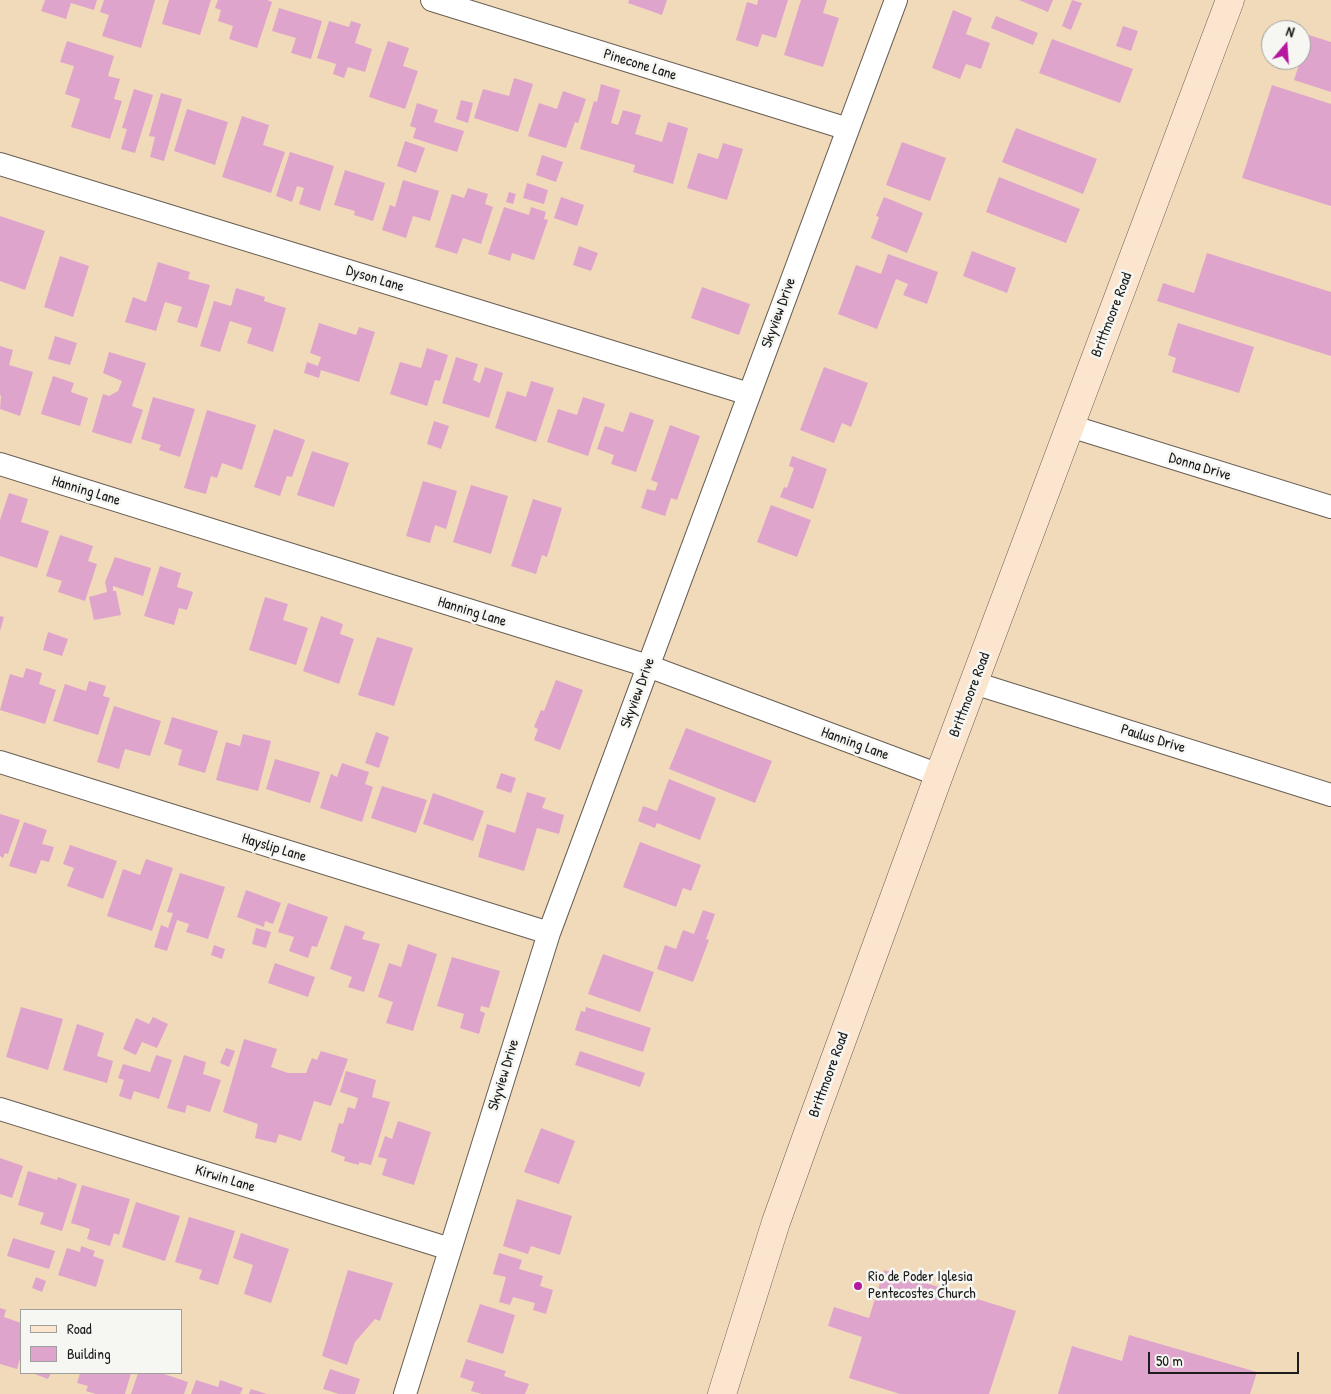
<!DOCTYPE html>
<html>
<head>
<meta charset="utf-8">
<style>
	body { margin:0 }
	#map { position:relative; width:1331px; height:1394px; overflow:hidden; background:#f1daba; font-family:"Patrick Hand",sans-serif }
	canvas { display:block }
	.legend { position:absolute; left:20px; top:1309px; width:162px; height:65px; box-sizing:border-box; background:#f6f6f2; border:1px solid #9f9f9c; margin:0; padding:6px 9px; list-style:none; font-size:15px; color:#1c1c1c }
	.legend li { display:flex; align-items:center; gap:10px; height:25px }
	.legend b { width:25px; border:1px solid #9f9f9c }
	.north { position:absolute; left:1261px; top:20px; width:50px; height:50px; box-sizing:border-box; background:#f6f6f2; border:1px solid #9f9f9c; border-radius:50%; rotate:18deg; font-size:14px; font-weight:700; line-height:20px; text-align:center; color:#1c1c1c }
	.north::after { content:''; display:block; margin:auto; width:18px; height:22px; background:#b5179e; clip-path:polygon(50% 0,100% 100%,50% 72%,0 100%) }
	.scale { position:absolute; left:1148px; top:1352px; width:151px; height:22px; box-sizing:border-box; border:2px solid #1c1c1c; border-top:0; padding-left:6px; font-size:15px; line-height:18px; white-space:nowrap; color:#1c1c1c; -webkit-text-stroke:4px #f6f6f2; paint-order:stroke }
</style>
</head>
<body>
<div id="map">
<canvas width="1331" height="1394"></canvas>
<ul class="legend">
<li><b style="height:6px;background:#fce5cf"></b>Road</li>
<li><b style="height:14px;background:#dfa4cb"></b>Building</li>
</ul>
<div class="north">N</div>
<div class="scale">50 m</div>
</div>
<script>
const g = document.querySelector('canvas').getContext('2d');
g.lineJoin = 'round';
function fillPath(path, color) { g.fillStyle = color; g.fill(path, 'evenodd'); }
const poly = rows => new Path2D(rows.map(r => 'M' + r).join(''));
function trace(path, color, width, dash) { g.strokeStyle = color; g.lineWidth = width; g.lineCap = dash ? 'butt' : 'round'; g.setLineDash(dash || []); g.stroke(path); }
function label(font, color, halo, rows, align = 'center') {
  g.font = font + ' "Patrick Hand",sans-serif'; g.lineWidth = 5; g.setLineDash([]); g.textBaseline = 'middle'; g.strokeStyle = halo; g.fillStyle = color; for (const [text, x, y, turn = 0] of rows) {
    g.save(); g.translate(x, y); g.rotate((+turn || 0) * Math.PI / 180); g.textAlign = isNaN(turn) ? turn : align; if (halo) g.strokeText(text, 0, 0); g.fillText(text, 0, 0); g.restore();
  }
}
const building = poly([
	[45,0,97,0,94,10,71,3,66,19,41,11],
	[104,0,155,0,141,48,102,36,109,15,100,12],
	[169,0,211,0,200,35,162,24],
	[218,0,267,0,272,2,257,48,229,39,233,26,218,21,221,10,215,8],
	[629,0,667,0,662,15,628,3],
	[758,0,788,0,776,38,762,34,758,47,736,40,747,2,757,5],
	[801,0,827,0,823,13,839,18,823,67,784,55],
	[1019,0,1053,0,1048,12],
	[1072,0,1082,3,1071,30,1062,26],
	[279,8,322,21,311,59,291,53,296,38,272,31],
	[953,10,972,18,966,34,990,43,981,69,966,64,960,79,932,68],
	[996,16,1038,33,1033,45,991,28],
	[329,21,349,27,351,21,361,24,355,43,372,49,365,72,348,67,344,78,333,74,336,64,317,58],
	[1123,26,1138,31,1131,51,1116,46],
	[1309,35,1331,42,1331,92,1294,80],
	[1052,39,1133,69,1120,103,1039,73],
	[67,41,114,56,108,76,120,79,114,99,122,101,110,139,71,127,80,99,65,94,74,66,60,62],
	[388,41,409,48,403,66,418,71,405,109,369,97],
	[514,78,533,84,518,132,474,118,483,89,509,96],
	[601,84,620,90,611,123,618,125,623,110,641,115,635,134,662,142,668,122,688,128,673,184,633,172,635,165,580,149,594,101,597,102],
	[1272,85,1331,104,1331,206,1242,178],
	[134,89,153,95,135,153,121,149,127,129,122,128],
	[563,91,586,99,578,123,575,122,566,148,528,136,539,103,557,109],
	[161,93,182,99,164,161,150,157,155,137,149,136],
	[461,100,473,103,468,123,456,119],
	[417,103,438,110,434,122,464,131,457,152,413,138,416,128,410,126],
	[187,109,228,122,215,165,174,151],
	[242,116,269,125,263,145,285,152,271,193,222,177],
	[1016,128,1097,159,1083,194,1002,162],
	[405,141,425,148,416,173,397,166],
	[902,142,946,158,930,201,886,185],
	[723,143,743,149,727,200,687,188,698,153,718,159],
	[290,152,334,166,320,211,299,204,304,188,297,186,292,202,276,196],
	[542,155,563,162,556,182,536,175],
	[345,170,385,183,373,221,354,215,355,211,334,205],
	[999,177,1080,209,1066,243,986,212],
	[403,180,439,191,430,221,413,216,406,238,382,230,390,205,395,207],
	[527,183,548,190,544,204,523,198],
	[468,188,488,194,485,204,493,207,481,244,463,238,457,254,435,247,452,194,464,198],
	[509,192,516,194,513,204,506,202],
	[561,197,584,205,577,226,554,218],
	[884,197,923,213,907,253,871,238,879,217,876,216],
	[504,207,529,215,531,207,546,212,544,219,548,220,534,260,512,253,510,261,488,254],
	[0,216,45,231,25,290,0,281],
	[579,246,598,253,591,271,573,265],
	[972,251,1016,268,1007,293,963,276],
	[1207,253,1331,292,1331,356,1157,301,1163,283,1194,293],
	[888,254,938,272,927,304,903,295,908,284,896,279,877,329,838,314,856,265,881,274],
	[60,256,89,266,73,317,44,307],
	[158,262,190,272,188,279,210,285,197,328,177,322,182,307,165,302,156,331,125,322,133,297,146,302],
	[702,287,750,304,739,335,691,318],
	[236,288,265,297,264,301,286,308,273,352,247,343,252,328,230,321,220,352,200,346,214,301,231,306],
	[319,323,356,335,359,327,375,332,359,382,321,370,319,378,304,373,307,362,318,366,321,357,310,353],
	[1178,323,1254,347,1239,393,1172,372,1176,358,1168,355],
	[55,336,77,343,70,365,48,359],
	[0,346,13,350,9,365,33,372,20,416,0,409,1,396,0,395],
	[427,348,448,355,440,381,435,380,427,406,390,394,400,362,421,368],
	[109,352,146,363,132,406,143,410,131,444,92,432,103,394,109,396,118,391,122,381,103,373],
	[456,357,478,364,473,380,480,383,485,367,503,373,489,418,442,403],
	[824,367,868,383,851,427,842,423,834,443,800,430],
	[53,376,74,383,71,392,88,398,80,426,41,414],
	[531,381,554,388,536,442,495,428,507,391,526,397],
	[153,397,195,409,180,457,159,450,161,445,141,439],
	[583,397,605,404,588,456,547,442,558,409,577,415],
	[207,410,256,425,242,470,222,463,217,478,211,476,206,494,184,488],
	[630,412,654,420,636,472,611,464,614,455,597,449,605,426,623,432],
	[434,421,449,426,441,449,427,444],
	[670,425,700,436,677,500,671,498,665,516,641,508,647,489,655,491,658,483,651,480],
	[274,429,305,440,292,477,287,476,280,496,254,487],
	[312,451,349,463,334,507,297,495],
	[792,456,827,469,813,509,780,497,784,487,787,488,794,468,789,466],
	[423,481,457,491,446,529,435,525,430,543,406,536],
	[471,485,508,496,491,554,453,542],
	[9,493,28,499,21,522,49,531,37,568,0,556,0,520],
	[533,499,562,508,547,557,542,555,536,574,511,566],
	[771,505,811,520,797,557,757,542],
	[60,535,93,546,88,561,97,564,85,601,58,592,62,581,46,576],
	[115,557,151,568,143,596,113,586,113,591,116,591,121,615,94,620,89,597,107,592,105,582],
	[160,566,181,573,177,587,193,592,187,610,179,608,174,625,144,616],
	[265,597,288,604,283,620,308,628,296,665,249,650],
	[0,616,4,617,0,631],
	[321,616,343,624,340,634,354,639,339,684,303,671],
	[48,632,68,639,62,656,43,650],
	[377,637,413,648,394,706,358,695],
	[26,668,42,673,39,684,56,690,45,724,0,710,10,674,23,678],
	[556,680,583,690,560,750,534,740,538,729,534,727,541,710,544,711],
	[89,681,106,686,103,696,110,698,98,735,53,721,65,684,86,691],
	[114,706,161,721,150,756,125,749,119,769,97,762],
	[172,717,218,731,205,773,178,765,182,750,164,744],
	[686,728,772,761,755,803,669,769],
	[376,732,389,737,379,768,365,763],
	[243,734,271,741,258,791,216,780,226,742,240,746],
	[275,759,320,772,310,803,266,789],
	[342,763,369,772,365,784,373,787,362,822,320,808,331,774,337,777],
	[501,773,516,778,511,793,496,788],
	[669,779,716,798,700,840,657,823,655,828,638,821,643,806,657,811],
	[382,786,427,800,416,833,371,818],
	[527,792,546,798,542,808,564,815,559,834,537,828,524,871,478,857,487,824,515,833],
	[433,793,484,811,473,841,423,824],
	[0,814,20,820,8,854,5,853,3,858,0,856],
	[24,822,47,830,42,844,54,847,49,862,41,860,36,874,9,866],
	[640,842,701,865,691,891,683,888,676,907,623,887],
	[70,845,117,861,103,899,67,886,74,868,63,864],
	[146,859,173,868,152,931,107,916,123,869,140,875],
	[180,873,225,887,208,939,186,932,189,924,177,920,167,951,154,947,161,925,168,928,173,913,167,912],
	[246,890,281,903,273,924,265,921,264,927,237,917],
	[288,903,328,917,317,947,312,946,308,958,289,951,294,937,278,932],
	[703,910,715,914,706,939,709,940,693,982,657,969,665,945,676,949,683,930,694,934],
	[345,925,365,932,362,939,380,944,364,992,348,987,352,977,330,969],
	[256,928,271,932,266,948,252,944],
	[408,944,437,954,413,1031,386,1023,393,1002,378,997,389,963,401,967],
	[214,945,225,949,222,959,211,955],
	[603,954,654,972,640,1012,588,994],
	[452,957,500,971,489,1008,481,1006,480,1011,485,1013,479,1034,460,1028,464,1014,437,1006],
	[275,963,315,977,308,997,268,983],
	[21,1007,63,1019,48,1070,6,1057],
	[586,1007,651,1028,643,1052,575,1030,581,1011,585,1012],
	[153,1017,168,1024,157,1048,142,1042,136,1055,123,1049,136,1018,149,1024],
	[77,1024,104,1033,97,1056,113,1061,107,1083,63,1070],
	[244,1039,277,1049,271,1067,288,1073,306,1073,312,1058,317,1060,321,1051,348,1059,331,1106,314,1101,301,1141,279,1134,276,1143,255,1138,258,1124,223,1112],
	[226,1048,235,1051,229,1067,220,1063],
	[580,1051,645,1073,640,1087,575,1065],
	[156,1055,172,1060,159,1099,134,1091,131,1100,119,1096,124,1080,118,1078,123,1064,150,1072],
	[184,1055,206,1062,203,1074,221,1080,210,1112,187,1105,185,1113,167,1108],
	[346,1071,376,1080,372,1097,390,1102,371,1165,359,1162,359,1165,344,1161,345,1157,331,1152,339,1123,343,1124,348,1107,355,1109,358,1098,340,1092],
	[398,1121,431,1132,414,1185,382,1175,387,1159,378,1157,385,1136,392,1139],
	[541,1128,575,1141,559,1184,524,1172],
	[0,1158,23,1166,12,1198,0,1194],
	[28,1171,57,1180,58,1177,77,1184,62,1231,40,1224,44,1213,18,1205],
	[82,1185,130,1199,119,1235,114,1233,110,1246,87,1239,90,1229,71,1223],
	[517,1199,572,1216,560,1255,531,1246,528,1254,503,1246],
	[136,1202,180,1216,165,1261,122,1247],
	[189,1217,235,1231,218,1285,199,1279,202,1270,175,1262],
	[241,1233,289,1249,271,1303,244,1294,253,1265,233,1258],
	[13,1238,55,1251,49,1269,7,1256],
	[81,1246,95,1251,93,1256,104,1260,96,1287,58,1275,67,1248,80,1252],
	[499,1253,522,1260,519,1269,543,1276,540,1286,553,1290,546,1314,533,1310,535,1303,513,1297,510,1305,499,1302,506,1277,493,1274],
	[348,1270,393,1283,380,1321,375,1319,355,1342,347,1365,322,1356],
	[884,1270,1016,1311,989,1394,900,1394,849,1378,862,1337,828,1326,834,1307,869,1318],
	[36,1277,46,1281,42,1292,32,1288],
	[480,1304,515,1315,503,1354,467,1342],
	[0,1308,6,1310,4,1317,21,1323,21,1355,17,1369,0,1364],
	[1129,1335,1257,1372,1250,1394,1058,1394,1072,1346,1122,1361],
	[466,1359,506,1371,504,1376,529,1384,525,1394,482,1394,471,1391,474,1382,460,1377],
	[330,1369,360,1379,355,1394,339,1394,323,1389],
	[32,1373,51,1373,48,1379],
	[80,1373,131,1373,125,1394,96,1394,86,1391,88,1386,77,1383],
	[138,1373,161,1373,188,1382,184,1394,131,1394],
	[196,1380,218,1387,220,1380,243,1388,240,1394,191,1394],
	[251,1389,267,1394,249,1394]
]);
const street = poly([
	[432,0,848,129],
	[0,164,749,394],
	[1070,426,1331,507],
	[0,464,648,666,939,775],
	[974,683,1331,795],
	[0,762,549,933],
	[0,1109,450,1249],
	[405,1394,549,933,896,0]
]);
const secondary = poly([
	[722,1394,776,1222,809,1130,939,775,1230,0]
]);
const markers = [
	[858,1286,5,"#b5179e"]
];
const streetNames = [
	["Pinecone Lane",640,65,17],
	["Dyson Lane",375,279,17],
	["Skyview Drive",779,313,-70],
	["Brittmoore Road",1112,315,-69],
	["Donna Drive",1200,467,17],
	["Hanning Lane",86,491,17],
	["Hanning Lane",472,612,17],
	["Skyview Drive",638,693,-70],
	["Brittmoore Road",970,695,-69],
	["Paulus Drive",1153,739,17],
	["Hanning Lane",855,744,20],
	["Hayslip Lane",274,848,17],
	["Skyview Drive",504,1075,-73],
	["Brittmoore Road",829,1075,-70],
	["Kirwin Lane",225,1179,17]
];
const poiNames = [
	["Rio de Poder Iglesia",868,1277],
	["Pentecostes Church",868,1294]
];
fillPath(building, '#dfa4cb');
trace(street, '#675e53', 24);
trace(secondary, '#675e53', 29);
trace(street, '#fff', 22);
trace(secondary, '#fce5cf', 28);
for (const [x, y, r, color] of markers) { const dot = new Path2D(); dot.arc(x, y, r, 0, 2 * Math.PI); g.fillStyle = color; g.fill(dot); trace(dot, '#f6f6f2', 2); }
label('15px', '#1c1c1c', '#f6f6f2', streetNames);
label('15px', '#1c1c1c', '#f6f6f2', poiNames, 'left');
</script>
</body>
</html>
